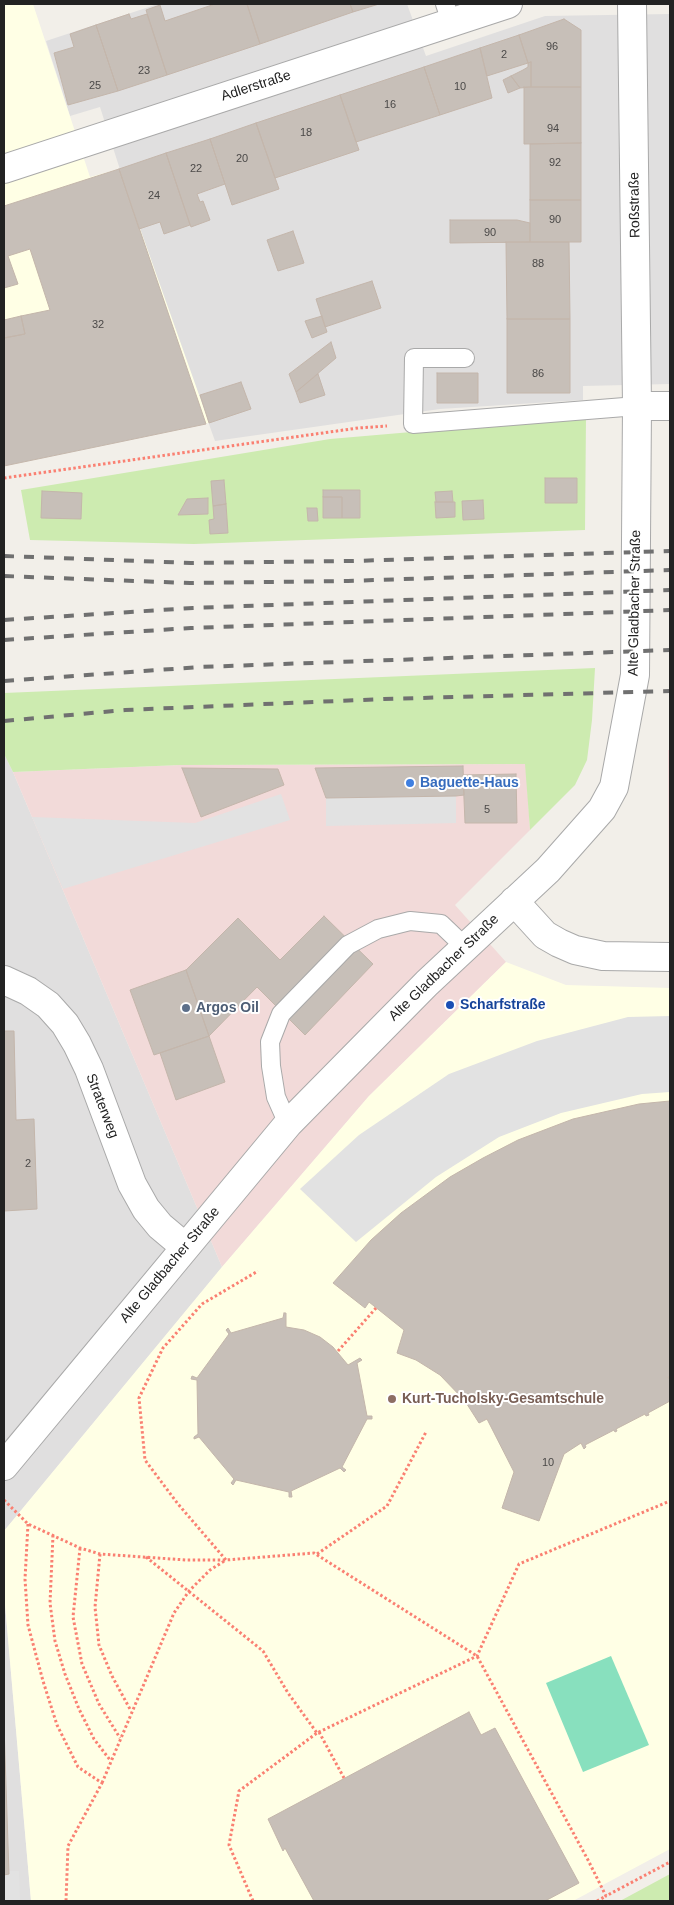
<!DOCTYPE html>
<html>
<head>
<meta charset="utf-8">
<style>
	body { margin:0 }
	#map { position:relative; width:674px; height:1905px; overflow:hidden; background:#f2efe9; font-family:Helvetica,sans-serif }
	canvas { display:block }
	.frame { position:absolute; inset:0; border:5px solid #222; pointer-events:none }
</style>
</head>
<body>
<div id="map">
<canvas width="674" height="1905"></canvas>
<div class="frame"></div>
</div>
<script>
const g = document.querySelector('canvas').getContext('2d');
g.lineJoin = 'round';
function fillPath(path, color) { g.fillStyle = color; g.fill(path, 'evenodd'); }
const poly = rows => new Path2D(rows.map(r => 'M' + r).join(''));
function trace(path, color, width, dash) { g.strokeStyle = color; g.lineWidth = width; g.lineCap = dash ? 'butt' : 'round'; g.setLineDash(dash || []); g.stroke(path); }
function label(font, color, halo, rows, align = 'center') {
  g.font = font + ' Helvetica,sans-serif'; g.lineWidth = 4; g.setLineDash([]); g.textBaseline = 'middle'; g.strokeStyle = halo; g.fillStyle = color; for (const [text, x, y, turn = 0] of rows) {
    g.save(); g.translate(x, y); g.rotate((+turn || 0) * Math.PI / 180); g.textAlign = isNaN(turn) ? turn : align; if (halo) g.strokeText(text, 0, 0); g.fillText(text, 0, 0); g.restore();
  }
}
const residential = poly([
	[158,4,407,4,426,56,545,16,670,14,670,384,583,386,583,400,440,409,215,441,139,229,100,107,70,116,46,41],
	[4,756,5,756,13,772,222,1267,4,1531],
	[4,1593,31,1901,4,1901]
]);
const commercial = poly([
	[668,750,670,750,670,924,669,924],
	[526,764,530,830,455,905,506,962,369,1096,222,1267,13,772,180,765]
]);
const education = poly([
	[4,4,33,4,90,177,119,169,209,423,4,466],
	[506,962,566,985,670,988,670,1849,573,1901,31,1901,4,1593,4,1531,222,1267,369,1096]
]);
const grass = poly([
	[586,417,585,530,194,544,30,540,21,490,330,439],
	[595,668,592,720,587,760,575,785,530,830,525,764,180,765,13,772,5,756,4,756,4,693],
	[670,1874,670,1901,620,1901]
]);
const pitch = poly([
	[611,1656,649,1745,583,1772,546,1683]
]);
const parking = poly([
	[281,794,290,820,63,889,32,817,195,823],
	[456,796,456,823,326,826,326,798],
	[670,1016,670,1092,642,1094,561,1113,499,1137,436,1177,356,1242,300,1189,359,1135,449,1074,537,1041,628,1017],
	[4,1871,19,1871,20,1901,4,1901]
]);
const building = poly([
	[215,4,247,4,260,44,167,75,146,10,160,5,165,21,215,4],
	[247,4,350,4,353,12,260,44,247,4],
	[350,4,379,4,353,12,350,4],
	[129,14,131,19,147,14,167,75,118,91,96,25,129,14],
	[564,19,581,30,581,87,531,87,531,62,528,63,519,35,564,19],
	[96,25,118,91,68,105,54,53,74,47,70,34,96,25],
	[519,35,528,63,487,76,480,48,519,35],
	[480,48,492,98,440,115,424,67,480,48],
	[531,62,531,87,520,88,511,76,523,70,528,67,528,63,531,62],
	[424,67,440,115,356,142,340,95,424,67],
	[511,76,520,88,508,93,503,80,511,76],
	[524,87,581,87,581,143,524,144,524,87],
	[340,95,359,150,275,178,256,123,340,95],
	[256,123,279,189,232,205,210,139,256,123],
	[210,139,225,184,197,194,200,202,203,201,210,220,191,227,166,153,210,139],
	[581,143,581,200,530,200,530,144,581,143],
	[166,153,190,225,164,234,160,222,139,229,119,169,166,153],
	[119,169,206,424,4,466,4,338,25,334,21,316,50,310,30,249,8,256,18,284,4,288,4,291,4,206,119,169],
	[530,200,581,200,581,242,530,242,530,200],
	[450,220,517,220,530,223,530,242,450,243,450,220],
	[293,231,304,263,278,271,267,240,293,231],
	[506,242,569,242,570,319,507,319,506,242],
	[372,281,381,308,325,327,316,299,372,281],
	[21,316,25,334,4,338,4,320,21,316],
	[322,316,327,332,312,338,305,321,322,316],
	[507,319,570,319,570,393,507,393,507,319],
	[331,342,336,358,296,392,289,374,331,342],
	[437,373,478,373,478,403,437,403,437,373],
	[318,374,325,395,300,403,296,392,318,374],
	[241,382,251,409,209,423,200,395,241,382],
	[545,478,577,478,577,503,545,503,545,478],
	[224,480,226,504,213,506,211,481,224,480],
	[323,490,360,490,360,518,342,518,342,497,323,497,323,490],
	[42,491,82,493,81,519,41,518,42,491],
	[452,491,453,502,436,502,435,492,452,491],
	[323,497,342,497,342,518,323,518,323,497],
	[208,498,208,514,178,515,187,499,208,498],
	[483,500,484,519,463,520,462,501,483,500],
	[435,502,455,502,455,517,436,518,435,502],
	[226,504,228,533,210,534,209,520,214,519,213,506,226,504],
	[307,508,317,508,318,521,308,521,307,508],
	[463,766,464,795,456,796,326,798,315,768,463,766],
	[182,768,278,769,284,785,201,817,182,768],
	[516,774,517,823,465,823,463,775,516,774],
	[324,916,373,964,305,1035,257,987,209,1036,186,970,238,918,280,960,324,916],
	[186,970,209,1036,154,1055,130,990,186,970],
	[4,1031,14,1031,16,1120,34,1119,37,1209,4,1211,4,1031],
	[209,1036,225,1082,176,1100,160,1053,209,1036],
	[670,1101,670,1376,668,1377,670,1380,670,1401,648,1413,649,1415,646,1416,645,1414,616,1429,617,1431,615,1432,614,1430,585,1445,586,1447,584,1449,581,1443,564,1454,539,1521,502,1508,514,1472,487,1419,479,1423,465,1401,440,1375,416,1360,397,1353,404,1330,369,1302,365,1308,333,1283,371,1240,401,1213,450,1177,483,1158,518,1140,573,1119,639,1104,670,1101],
	[284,1313,286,1313,286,1327,304,1330,320,1337,333,1347,348,1365,360,1358,362,1360,357,1363,367,1416,372,1416,372,1419,367,1419,342,1467,346,1470,344,1472,340,1468,291,1491,292,1497,289,1497,289,1492,236,1480,233,1485,231,1483,234,1479,199,1437,194,1439,194,1437,198,1434,197,1380,191,1379,192,1376,197,1378,229,1334,226,1330,228,1328,231,1333,283,1318,284,1313],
	[469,1712,481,1735,495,1728,579,1883,545,1901,314,1901,285,1848,283,1851,268,1819,469,1712],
	[4,1726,9,1874,4,1875,4,1726]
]);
const path = poly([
	[4,478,358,428,387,426],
	[338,1351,376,1308],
	[4,1500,28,1524,80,1548,100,1554,186,1560,226,1560,314,1553,477,1656,588,1860,606,1896,670,1862],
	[28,1524,25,1579,28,1625,43,1681,57,1725,78,1767,102,1783,68,1846,66,1901],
	[53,1535,50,1603,55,1641,65,1674,79,1709,94,1739,110,1760],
	[80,1548,73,1617,82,1664,99,1704,120,1738],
	[100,1554,95,1607,99,1645,112,1676,131,1711],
	[317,1554,387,1506,426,1432],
	[146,1557,263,1651,288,1693,317,1733,477,1656,519,1564,670,1501],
	[319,1732,344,1778],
	[102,1783,174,1613,189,1591,210,1570,226,1560,178,1504,145,1460,139,1398,163,1348,202,1304,258,1271],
	[253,1901,229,1845,239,1791,317,1733],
	[597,1901,606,1896]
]);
const service = poly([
	[445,4,451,22],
	[465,358,414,358,413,424,637,406],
	[288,1124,276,1097,271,1066,270,1042,281,1014,348,945,378,929,410,921,441,924,465,947]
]);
const minor = poly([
	[4,169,508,4],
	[637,406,670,406],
	[514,901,545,935,559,943,575,950,603,956,670,957],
	[4,980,28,991,48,1005,65,1024,77,1044,89,1069,132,1184,146,1209,160,1226,185,1247],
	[4,1466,288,1124,427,983,548,870,602,809,614,787,635,675,637,406,632,4]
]);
const rail = poly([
	[4,556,191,563,352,561,670,551],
	[4,576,190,583,348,581,670,570],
	[4,620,193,608,670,590],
	[4,640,191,628,670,610],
	[4,681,200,667,670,650],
	[4,721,125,710,384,699,670,691]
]);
const markers = [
	[410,783,5,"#3f7fe0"],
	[450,1005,5,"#1a4fb4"],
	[186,1008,5,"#5c6f8a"],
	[392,1399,5,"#8d6e63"]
];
const numberNames = [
	["96",552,47],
	["2",504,55],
	["23",144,71],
	["25",95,86],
	["10",460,87],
	["16",390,105],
	["94",553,129],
	["18",306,133],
	["20",242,159],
	["92",555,163],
	["22",196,169],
	["24",154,196],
	["90",555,220],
	["90",490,233],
	["88",538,264],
	["32",98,325],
	["86",538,374],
	["5",487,810],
	["2",28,1164],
	["10",548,1463]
];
const streetNames = [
	["Adlerstraße",256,86,-18],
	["Roßstraße",635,205,-91],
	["Alte Gladbacher Straße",635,603,-89],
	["Alte Gladbacher Straße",444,968,-44],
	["Straterweg",102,1106,69],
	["Alte Gladbacher Straße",170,1265,-50]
];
const shopNames = [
	["Baguette-Haus",420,783]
];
const transitNames = [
	["Scharfstraße",460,1005]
];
const serviceNames = [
	["Argos Oil",196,1008]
];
const educationNames = [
	["Kurt-Tucholsky-Gesamtschule",402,1399]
];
fillPath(residential, '#e0dfdf');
fillPath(commercial, '#f2dad9');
fillPath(education, '#ffffe5');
fillPath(grass, '#cdebb0');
fillPath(pitch, '#88e0be');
fillPath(parking, '#e2e2e2');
fillPath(building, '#c7bfb8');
trace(building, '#c4b6ab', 1);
trace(service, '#a9a9a9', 20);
trace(minor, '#a9a9a9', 30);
trace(path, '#fa8072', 3, [2.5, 2.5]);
trace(service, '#fff', 18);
trace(minor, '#fff', 28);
trace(rail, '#707070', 4, [10, 10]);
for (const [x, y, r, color] of markers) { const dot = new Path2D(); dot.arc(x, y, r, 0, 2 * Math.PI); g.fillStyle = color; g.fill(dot); trace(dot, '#fff', 2); }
label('11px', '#4b4948', null, numberNames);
label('14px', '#222', '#fff', streetNames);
label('bold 14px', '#366cbe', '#fff', shopNames, 'left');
label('bold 14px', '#164399', '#fff', transitNames, 'left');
label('bold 14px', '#4e5e75', '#fff', serviceNames, 'left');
label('bold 14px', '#785e54', '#fff', educationNames, 'left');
</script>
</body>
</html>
